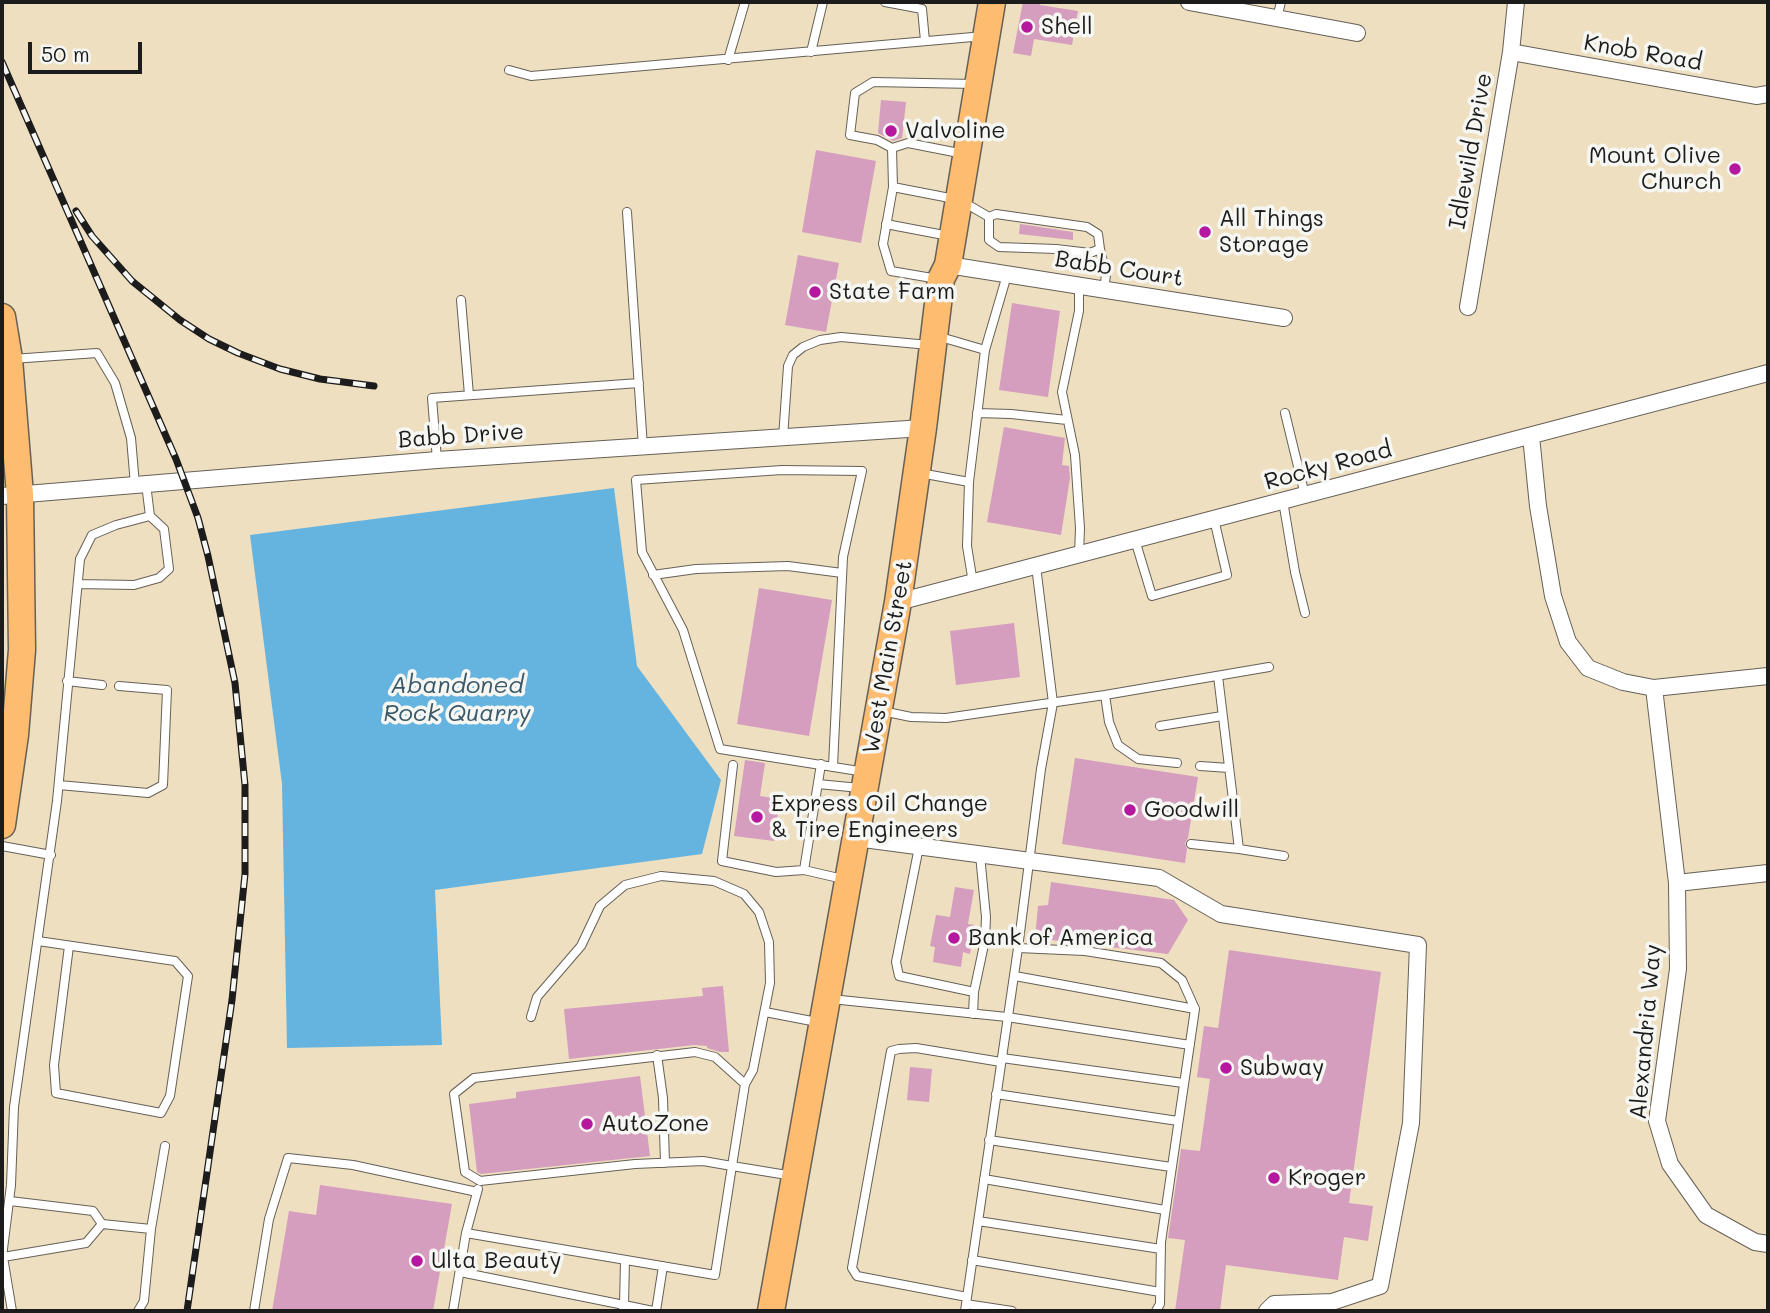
<!DOCTYPE html>
<html>
<head>
<meta charset="utf-8">
<style>
	body { margin:0 }
	#map { position:relative; width:1770px; height:1313px; overflow:hidden; background:#eedfc1; font-family:Mali,sans-serif }
	canvas { display:block }
	.frame { position:absolute; inset:0; border:4px solid #1c1c1c; pointer-events:none }
	.scale { position:absolute; left:28px; top:42px; width:114px; height:32px; box-sizing:border-box; border:4px solid #1c1c1c; border-top:0; padding-left:9px; font-size:21px; line-height:24px; white-space:nowrap; color:#1c1c1c; -webkit-text-stroke:5px #f6f6f2; paint-order:stroke }
</style>
</head>
<body>
<div id="map">
<canvas width="1770" height="1313"></canvas>
<div class="frame"></div>
<div class="scale">50 m</div>
</div>
<script>
const g = document.querySelector('canvas').getContext('2d');
g.lineJoin = 'round';
function fillPath(path, color) { g.fillStyle = color; g.fill(path, 'evenodd'); }
const poly = rows => new Path2D(rows.map(r => 'M' + r).join(''));
function trace(path, color, width, dash) { g.strokeStyle = color; g.lineWidth = width; g.lineCap = dash ? 'butt' : 'round'; g.setLineDash(dash || []); g.stroke(path); }
function label(font, color, halo, rows, align = 'center') {
  g.font = font + ' Mali,sans-serif'; g.lineWidth = 7; g.setLineDash([]); g.textBaseline = 'middle'; g.strokeStyle = halo; g.fillStyle = color; for (const [text, x, y, turn = 0] of rows) {
    g.save(); g.translate(x, y); g.rotate((+turn || 0) * Math.PI / 180); g.textAlign = isNaN(turn) ? turn : align; if (halo) g.strokeText(text, 0, 0); g.fillText(text, 0, 0); g.restore();
  }
}
const water = poly([
	[614,488,637,666,721,780,702,854,435,890,442,1045,287,1048,282,784,250,535]
]);
const building = poly([
	[1023,2,1041,2,1040,5,1078,11,1072,45,1034,39,1031,56,1013,53],
	[881,100,906,102,902,138,893,141,878,133],
	[816,150,876,161,861,243,802,232],
	[1020,224,1073,232,1073,240,1019,234],
	[798,255,839,263,826,332,785,325],
	[1012,303,1060,311,1048,397,999,390],
	[1004,427,1065,438,1062,465,1069,466,1070,478,1061,535,987,522],
	[759,588,832,600,809,736,737,724],
	[1014,623,1020,677,956,685,950,631],
	[1075,758,1198,777,1188,838,1185,843,1187,849,1185,863,1062,844],
	[745,760,765,763,760,796,780,799,774,841,734,836],
	[1051,882,1174,900,1188,920,1168,954,1035,938,1038,906,1048,905],
	[955,887,974,890,968,924,975,925,970,954,963,952,961,967,933,962,935,947,930,946,936,915,950,917],
	[1229,950,1381,972,1349,1203,1373,1206,1368,1241,1344,1237,1338,1280,1226,1265,1220,1311,1175,1311,1185,1240,1168,1238,1181,1149,1200,1151,1210,1079,1197,1077,1204,1026,1218,1028],
	[723,986,729,1052,720,1052,707,1048,707,1046,694,1045,569,1059,564,1009,703,996,702,988],
	[910,1067,932,1069,929,1102,907,1100],
	[640,1076,650,1156,481,1174,477,1172,469,1104,516,1098,516,1092],
	[320,1185,452,1204,433,1311,272,1311,289,1211,316,1215]
]);
const service = poly([
	[885,2,922,9,925,41],
	[1277,18,1281,2],
	[811,52,823,2],
	[728,60,745,2],
	[509,70,531,76,984,36],
	[892,148,893,187],
	[964,154,908,143,892,148,877,140,850,135,855,93,873,82,975,84],
	[627,212,643,447],
	[886,224,949,236],
	[1100,249,1106,275,1104,290],
	[938,279,891,271,883,244,893,187,960,200,989,217,996,214,1087,227,1098,234,1100,249,1090,253,1056,249,999,247,989,240,989,217],
	[461,300,469,395],
	[937,336,985,350],
	[12,359,97,353,115,383,131,438,135,485],
	[977,413,1011,414,1067,420],
	[1285,413,1305,495],
	[783,438,788,366,793,355,803,347,820,340,841,337,929,345],
	[437,460,432,398,639,383],
	[920,473,969,482],
	[1283,501,1295,572,1305,613],
	[1135,540,1152,596,1227,575,1214,519],
	[1079,555,1080,528,1075,455,1062,392,1079,311,1079,286],
	[653,575,696,569,788,566,842,573],
	[973,583,967,546,969,482,985,350,1007,275],
	[78,584,134,585,159,578,169,569,164,529,150,516],
	[1218,676,1239,849,1284,856],
	[67,681,102,685],
	[1105,695,1109,722,1118,745,1138,759,1177,763],
	[882,711,911,717,946,718,1105,695,1269,667],
	[1160,726,1222,716],
	[821,764,804,870,843,879],
	[733,765,722,861,776,872,804,870],
	[833,766,843,557,862,471,782,470,636,480,642,552,683,630,720,749,865,772],
	[1200,766,1229,768],
	[818,784,860,788],
	[59,785,148,793,163,785,167,690,119,686],
	[1191,844,1239,849],
	[2,846,51,855],
	[919,847,896,962,899,976,974,992,973,1014],
	[38,941,175,961,188,976,170,1096,161,1113,56,1093,54,1065,69,946],
	[1018,948,1041,769,1053,703,1036,566],
	[1015,976,1195,1009],
	[974,992,985,940,986,917,980,855],
	[831,999,1007,1017,1190,1045],
	[765,1012,817,1022],
	[531,1017,537,997,581,946,600,906,625,885,661,876,714,881,744,894,759,912,769,942,770,983,753,1070,745,1084],
	[657,1055,663,1098,665,1163],
	[1002,1058,1183,1083],
	[996,1094,1178,1121],
	[989,1140,1171,1167],
	[984,1179,1165,1210],
	[10,1201,93,1211,102,1224,151,1229],
	[978,1221,1161,1249],
	[466,1233,478,1189],
	[2,1257,11,1185,14,1107,57,801,80,559,92,535,116,525,150,516,146,484],
	[972,1260,1160,1292],
	[460,1272,624,1305,625,1260],
	[967,1297,857,1276,852,1268,891,1051,899,1049,916,1048,1001,1062],
	[966,1304,1012,1311],
	[12,1311,3,1257,86,1243,102,1224],
	[138,1311,144,1301,151,1229,165,1146],
	[254,1311,269,1219,288,1158,353,1165,477,1192],
	[453,1311,466,1233,715,1275,732,1166,745,1084,715,1057,695,1052,474,1078,454,1094,465,1172,480,1181,635,1164,703,1161,732,1166,793,1176],
	[623,1311,624,1305,653,1311],
	[656,1311,663,1266],
	[965,1311,1018,948,1085,951,1161,963,1182,980,1195,1009,1161,1242,1160,1304,1156,1311]
]);
const minor = poly([
	[1189,2,1357,33],
	[1511,52,1756,96,1768,94],
	[948,265,1284,318],
	[1468,307,1511,52,1516,2],
	[1531,436,1538,506,1553,596,1568,642,1588,668,1623,682,1654,688,1768,676],
	[2,496,437,460,923,428],
	[898,602,1768,373],
	[1654,688,1677,883,1678,969,1657,1121,1670,1164,1706,1215,1755,1242,1768,1244],
	[856,838,1159,878,1221,914,1418,945,1411,1123,1380,1286,1332,1302,1274,1304,1267,1311],
	[1677,883,1768,873]
]);
const primary = poly([
	[2,317,9,359,20,495,22,650,15,735,2,825],
	[771,1311,898,602,923,428,941,279,948,265,992,2]
]);
const rail = poly([
	[2,62,176,459,198,518,208,556,235,683,245,785,245,874,232,1000,187,1311],
	[76,211,92,236,132,281,180,320,209,339,238,353,280,369,320,379,374,386]
]);
const markers = [
	[1027,27,7,"#b5179e"],
	[891,131,7,"#b5179e"],
	[1735,169,7,"#b5179e"],
	[1205,232,7,"#b5179e"],
	[815,292,7,"#b5179e"],
	[1130,810,7,"#b5179e"],
	[757,817,7,"#b5179e"],
	[954,938,7,"#b5179e"],
	[1226,1068,7,"#b5179e"],
	[587,1124,7,"#b5179e"],
	[1274,1178,7,"#b5179e"],
	[417,1261,7,"#b5179e"]
];
const poiNames = [
	["Shell",1041,27],
	["Valvoline",905,131],
	["Mount Olive",1721,156,"right"],
	["Church",1721,182,"right"],
	["All Things",1219,219],
	["Storage",1219,245],
	["State Farm",829,292],
	["Express Oil Change",771,804],
	["& Tire Engineers",771,830],
	["Goodwill",1144,810],
	["Bank of America",968,938],
	["Subway",1240,1068],
	["AutoZone",601,1124],
	["Kroger",1288,1178],
	["Ulta Beauty",431,1261]
];
const streetNames = [
	["Knob Road",1643,53,10],
	["Idlewild Drive",1471,151,-80],
	["Babb Court",1119,269,9],
	["Babb Drive",461,436,-4],
	["Rocky Road",1328,466,-15],
	["West Main Street",888,657,-80],
	["Alexandria Way",1646,1032,-85]
];
const waterNames = [
	["Abandoned",457,686],
	["Rock Quarry",457,714]
];
fillPath(water, '#65b4df');
fillPath(building, '#d59dbe');
trace(service, '#666056', 10);
trace(minor, '#666056', 18);
trace(primary, '#666056', 29);
trace(service, '#fff', 8);
trace(minor, '#fff', 16);
trace(primary, '#fdbc70', 26);
trace(rail, '#1c1c1c', 7);
trace(rail, '#f6f6f2', 4.5, [13]);
for (const [x, y, r, color] of markers) { const dot = new Path2D(); dot.arc(x, y, r, 0, 2 * Math.PI); g.fillStyle = color; g.fill(dot); trace(dot, '#f6f6f2', 2.5); }
label('23px', '#1c1c1c', '#f6f6f2', poiNames, 'left');
label('23px', '#1c1c1c', '#f6f6f2', streetNames);
label('italic 24px', '#39596a', '#f6f6f2', waterNames);
</script>
</body>
</html>
